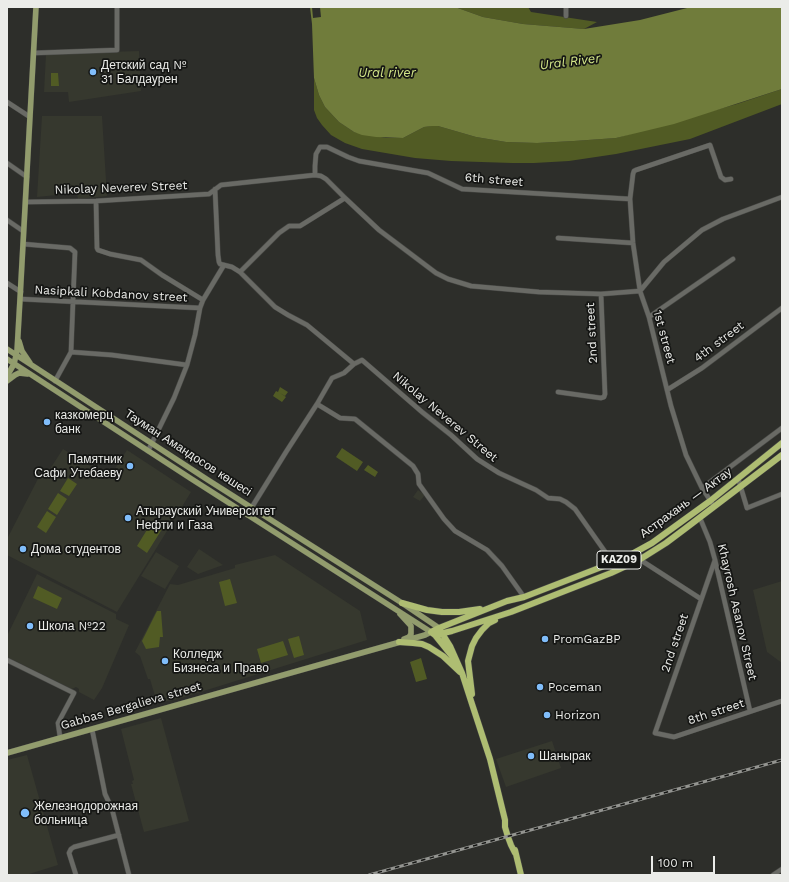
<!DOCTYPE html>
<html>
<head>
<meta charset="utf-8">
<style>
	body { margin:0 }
	#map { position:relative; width:789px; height:882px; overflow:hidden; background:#2d2e2a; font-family:"Work Sans",sans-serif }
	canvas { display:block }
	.frame { position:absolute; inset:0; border:8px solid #ebece9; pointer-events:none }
	.scale { position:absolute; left:651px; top:856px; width:64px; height:18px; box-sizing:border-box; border:2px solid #ebece9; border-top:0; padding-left:5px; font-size:12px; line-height:14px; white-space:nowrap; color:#ebece9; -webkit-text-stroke:3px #151614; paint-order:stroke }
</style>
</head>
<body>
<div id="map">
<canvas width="789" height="882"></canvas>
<div class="frame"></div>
<div class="scale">100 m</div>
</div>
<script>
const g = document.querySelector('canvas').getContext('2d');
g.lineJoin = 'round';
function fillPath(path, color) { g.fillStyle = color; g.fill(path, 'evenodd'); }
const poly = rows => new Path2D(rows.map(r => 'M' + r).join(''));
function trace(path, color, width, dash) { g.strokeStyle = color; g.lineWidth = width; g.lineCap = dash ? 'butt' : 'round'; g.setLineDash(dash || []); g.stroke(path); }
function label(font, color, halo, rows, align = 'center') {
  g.font = font + ' "Work Sans",sans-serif'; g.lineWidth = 3.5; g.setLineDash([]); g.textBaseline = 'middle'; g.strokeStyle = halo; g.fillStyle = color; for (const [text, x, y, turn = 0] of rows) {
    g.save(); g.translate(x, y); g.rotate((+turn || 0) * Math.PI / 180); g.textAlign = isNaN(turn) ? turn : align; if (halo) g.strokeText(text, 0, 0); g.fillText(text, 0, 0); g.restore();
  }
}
const built = poly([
	[139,51,141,91,69,102,68,92,44,92,46,54],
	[42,116,102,116,107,196,78,199,77,193,37,197],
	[63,449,109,478,127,450,191,492,117,612,7,555,7,539,43,469,48,472],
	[418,490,425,495,420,501,413,497],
	[199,549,223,565,198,574,187,567],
	[156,552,179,566,165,589,141,576],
	[275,555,360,611,367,640,178,699,157,703,150,679,148,679,140,656,135,652,170,584,178,585,235,568,235,565],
	[37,574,116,614,116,619,129,625,102,688,94,700,79,692,79,689,76,687,72,689,7,657,7,636],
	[782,581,782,663,767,652,753,590],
	[161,718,189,821,144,832,131,784,133,784,132,781,134,780,121,729],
	[552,741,561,768,506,787,496,759],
	[27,755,58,865,26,875,7,875,7,760]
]);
const green = poly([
	[455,7,528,7,531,12,597,22,584,29,523,24,483,17],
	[51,73,58,73,59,86,51,86],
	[314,78,319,95,325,107,339,122,354,132,386,138,403,138,424,127,431,126,438,126,476,137,506,142,537,143,574,141,616,138,737,104,782,89,782,104,690,139,616,154,569,161,534,163,512,163,451,161,415,158,362,149,345,143,331,135,322,125,317,118,314,110],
	[280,387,288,392,285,396,280,393,286,397,282,402,273,396,276,391,278,392],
	[342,448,363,462,357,471,336,457],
	[368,465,378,472,375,477,364,470],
	[68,478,77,484,69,496,60,491],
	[58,493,67,499,57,515,48,509],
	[47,511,56,517,46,533,37,527],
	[153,520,164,526,147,553,137,546],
	[230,579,237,603,225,606,219,582],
	[38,586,62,598,57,609,33,598],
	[157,611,161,611,163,637,160,637,159,647,146,649,142,641],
	[299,636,304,655,294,658,288,639],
	[283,641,288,655,261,663,257,649],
	[421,658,427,679,416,682,410,662]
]);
const water = poly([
	[310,7,455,7,483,17,523,24,584,29,640,20,691,7,782,7,782,89,674,124,616,138,574,141,537,143,506,142,476,137,438,126,432,126,424,127,403,138,376,137,362,135,354,132,339,122,325,107,319,95,314,78,312,24]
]);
const pier = poly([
	[312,7,320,7,321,17,313,18]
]);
const minor = poly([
	[566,16,566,7],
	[34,53,117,50,117,8],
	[7,102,30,117],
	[7,163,27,177],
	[315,175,315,166,316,154,320,147,327,147,348,157,359,161,428,173,462,189,630,199],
	[215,189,218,255,219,262,220,264,232,267,240,272,275,307,288,315,307,325,354,364],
	[96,201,97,248,98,250,110,254,141,260,162,275,203,300],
	[26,202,96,201,209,194,221,185,315,175,321,176,326,179,345,198,379,230,436,273,448,279,471,286,539,292,601,294,640,291,664,262,702,230,723,219,782,197],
	[7,220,23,231],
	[558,238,633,243],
	[23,244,70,248,75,252,71,352,55,381],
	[240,272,279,233,289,226,300,226,345,198],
	[7,283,21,292],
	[20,299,200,308],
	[649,317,733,259],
	[71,352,112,355,187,365],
	[667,390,702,368,782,308],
	[558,392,601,398,604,397,605,394,601,294],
	[317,404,340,418,355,419,413,466,418,474,419,484,444,519,455,531,487,550,502,566,524,597],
	[148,451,174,398,187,365,195,335,200,308,203,300,224,265],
	[738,478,747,508,782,494],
	[702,488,782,428],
	[712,503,702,488,686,455,671,406,649,317,640,291,633,243,630,199,633,174,634,171,636,170,710,145,721,177,725,180,731,179],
	[247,515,286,452,317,404,332,378,344,373,354,364,362,360,422,412,451,435,477,459,499,473,536,490,548,498,560,499,566,502,575,509,613,563],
	[700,518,710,542,715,560,750,711],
	[639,559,701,599],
	[715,560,655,733,674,737,782,701],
	[7,660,74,693,58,723,60,737],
	[92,729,105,794,112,809,129,875],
	[76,875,69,853,71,849,74,847,119,835],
	[773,875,782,869]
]);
const major = poly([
	[19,341,22,351,30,363],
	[7,349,208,480,402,603,439,628],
	[7,359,190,478,431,632,425,635,7,753],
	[7,376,14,364,17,351,20,299,36,7],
	[7,381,15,375,19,373,28,374],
	[400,614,411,626,411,634,409,637,404,639]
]);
const highway = poly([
	[402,603,427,610,442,612,459,612,480,609],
	[440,630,450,646,462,673,472,704,490,759,505,820,505,827,508,837,511,845,515,853],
	[435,635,452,631,511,612,611,573,639,560,666,543,686,528,782,455],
	[399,642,413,643,422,644,429,647,443,656,460,672],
	[456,661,435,635,431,632,439,628,507,601,524,597,617,561,632,554,652,543,710,501,782,443],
	[472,694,468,661,472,646,476,638,482,630,489,623,495,620],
	[515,850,521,875]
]);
const rail = poly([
	[369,875,782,760]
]);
const markers = [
	[93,72,4,"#80bdfa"],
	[47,422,4,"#80bdfa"],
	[130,466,4,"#80bdfa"],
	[128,518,4,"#80bdfa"],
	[23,549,4,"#80bdfa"],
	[30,626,4,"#80bdfa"],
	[545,639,4,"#80bdfa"],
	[165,661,4,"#80bdfa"],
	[540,687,4,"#80bdfa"],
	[547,715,4,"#80bdfa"],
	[531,756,4,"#80bdfa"],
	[25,813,5,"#80bdfa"]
];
const shields = [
	[619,560,44]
];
const shieldNames = [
	["KAZ09",619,560]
];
const poiNames = [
	["Детский сад №",101,65],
	["31 Балдаурен",101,79],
	["казкомерц",55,415],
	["банк",55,429],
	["Памятник",122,459,"right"],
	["Сафи Утебаеву",122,473,"right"],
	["Атырауский Университет",136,511],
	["Нефти и Газа",136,525],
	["Дома студентов",31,549],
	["Школа №22",38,626],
	["PromGazBP",553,639],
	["Колледж",173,654],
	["Бизнеса и Право",173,668],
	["Poceman",548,687],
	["Horizon",555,715],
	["Шанырак",539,756],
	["Железнодорожная",34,806],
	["больница",34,820]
];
const streetNames = [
	["6th street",494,180,5],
	["Nikolay Neverev Street",121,188,-2],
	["Nasipkali Kobdanov street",111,294,3],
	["2nd street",592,333,-93],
	["1st street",664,337,75],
	["4th street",719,342,-37],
	["Nikolay Neverev Street",445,417,40],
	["Тауман Амандосов көшесі",188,453,33],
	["Астрахань — Актау",686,503,-36],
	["Khayrosh Asanov Street",737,612,77],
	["2nd street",675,643,-71],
	["Gabbas Bergalieva street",131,706,-16],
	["8th street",716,712,-18]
];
const waterNames = [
	["Ural River",570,62,-7],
	["Ural river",387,73]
];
fillPath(built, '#36382e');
fillPath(green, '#515b24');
fillPath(water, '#707c3b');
fillPath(pier, '#2d2e2a');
trace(minor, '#484946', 5.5);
trace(major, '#484946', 6);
trace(highway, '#484946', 7);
trace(minor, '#696a65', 4.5);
trace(major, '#929c6d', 5.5);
trace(highway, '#aebd72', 6);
trace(rail, '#939490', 3);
trace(rail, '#151614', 1.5, [4.5]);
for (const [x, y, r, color] of markers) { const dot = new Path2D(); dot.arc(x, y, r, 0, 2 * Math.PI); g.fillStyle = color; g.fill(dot); trace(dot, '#151614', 1.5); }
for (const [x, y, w] of shields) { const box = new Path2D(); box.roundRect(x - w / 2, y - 9, w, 18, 3); g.fillStyle = '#151614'; g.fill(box); trace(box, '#ebece9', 1); }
label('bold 11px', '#ebece9', null, shieldNames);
label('12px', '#ebece9', '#151614', poiNames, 'left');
label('12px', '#ebece9', '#151614', streetNames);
label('italic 13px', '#d4e789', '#151614', waterNames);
</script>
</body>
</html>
